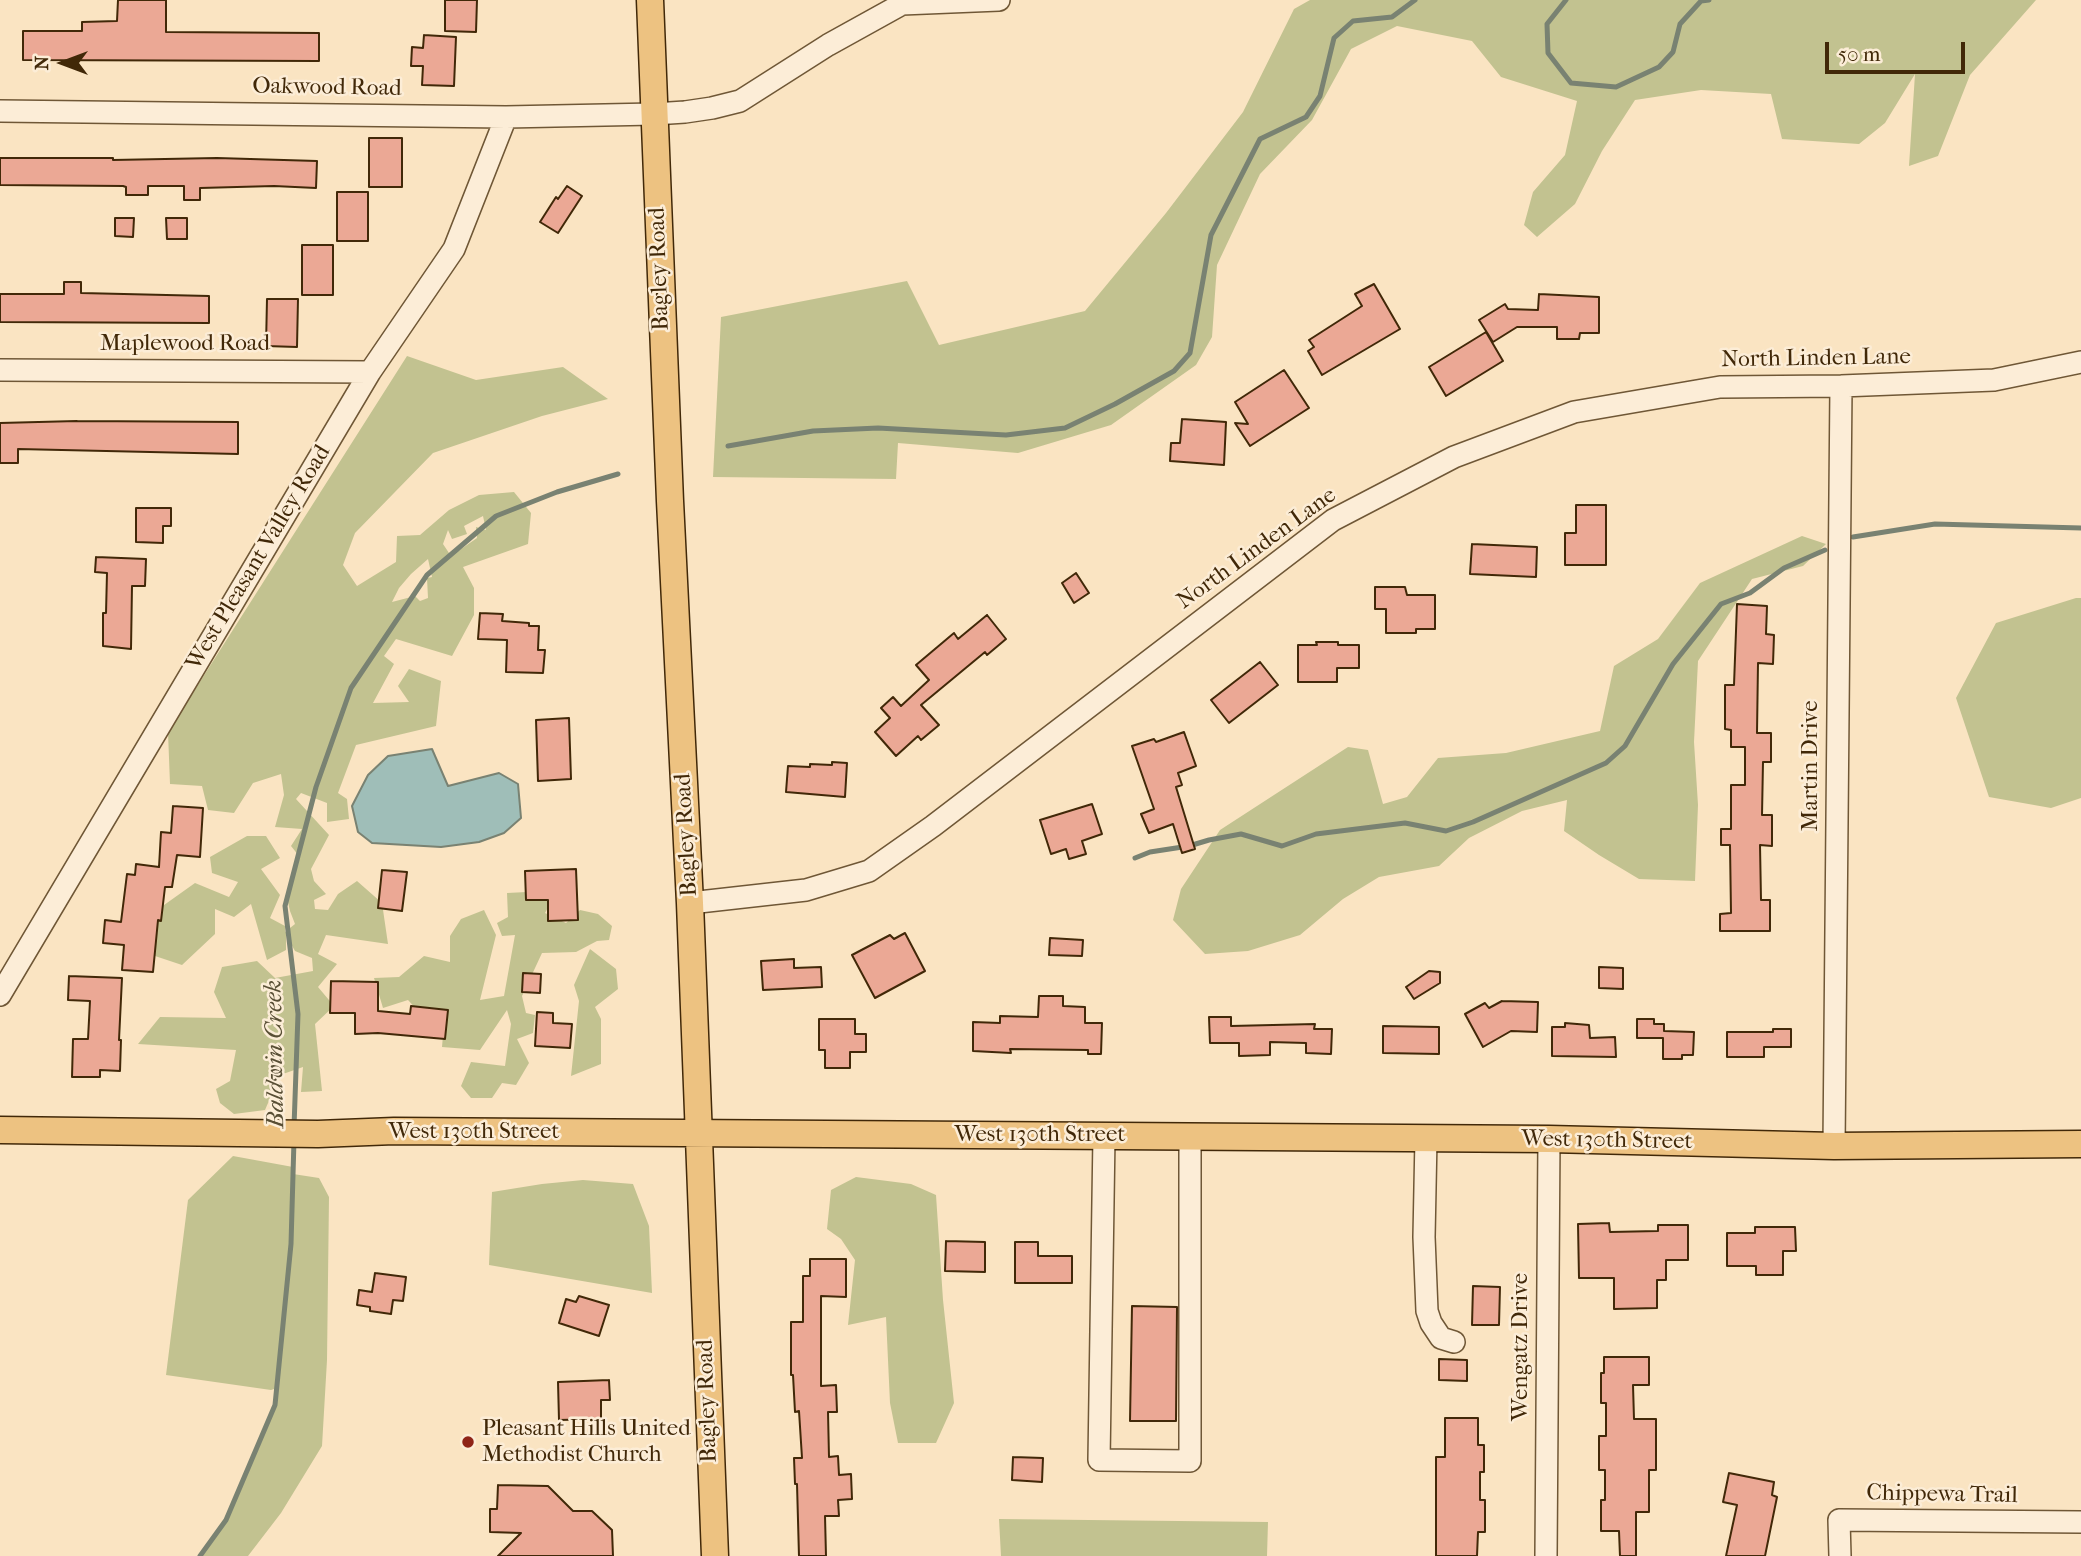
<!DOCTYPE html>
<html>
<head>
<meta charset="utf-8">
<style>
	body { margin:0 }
	#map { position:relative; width:2081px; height:1556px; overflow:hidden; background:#fae4c2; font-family:"IM FELL French Canon",serif }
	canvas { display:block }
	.north { position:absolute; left:28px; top:28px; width:70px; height:70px; -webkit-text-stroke:5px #fcedd7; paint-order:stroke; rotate:270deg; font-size:19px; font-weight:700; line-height:28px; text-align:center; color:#412808 }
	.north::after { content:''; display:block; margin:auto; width:24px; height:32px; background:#412808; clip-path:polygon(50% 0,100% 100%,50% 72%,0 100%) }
	.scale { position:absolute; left:1825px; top:42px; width:140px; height:32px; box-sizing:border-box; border:4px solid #412808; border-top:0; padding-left:9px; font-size:21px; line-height:24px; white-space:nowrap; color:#412808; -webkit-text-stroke:5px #fcedd7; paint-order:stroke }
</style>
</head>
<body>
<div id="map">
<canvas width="2081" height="1556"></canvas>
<div class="north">N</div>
<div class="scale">50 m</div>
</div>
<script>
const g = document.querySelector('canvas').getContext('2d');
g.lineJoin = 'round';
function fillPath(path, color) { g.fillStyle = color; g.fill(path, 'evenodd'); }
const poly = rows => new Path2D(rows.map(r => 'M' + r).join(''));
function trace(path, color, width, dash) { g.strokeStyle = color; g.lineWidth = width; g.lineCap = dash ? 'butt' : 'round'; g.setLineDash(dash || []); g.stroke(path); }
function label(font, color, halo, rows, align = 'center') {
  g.font = font + ' "IM FELL French Canon",serif'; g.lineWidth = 5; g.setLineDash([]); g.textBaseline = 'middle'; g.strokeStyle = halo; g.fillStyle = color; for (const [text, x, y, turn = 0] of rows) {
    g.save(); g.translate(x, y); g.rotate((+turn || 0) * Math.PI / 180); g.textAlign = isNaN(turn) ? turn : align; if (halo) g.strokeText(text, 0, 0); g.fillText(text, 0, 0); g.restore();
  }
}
const green = poly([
	[1310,0,2036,0,1970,75,1938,156,1909,166,1915,74,1885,123,1859,144,1782,139,1771,94,1701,90,1635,100,1602,151,1575,204,1537,237,1524,225,1533,192,1565,155,1577,101,1501,77,1472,41,1397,26,1351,49,1312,120,1260,174,1217,265,1212,337,1196,365,1111,425,1018,453,898,443,896,479,713,477,721,317,907,281,939,345,1085,311,1166,213,1243,112,1294,9],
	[407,356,476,380,563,367,608,399,542,416,433,453,355,533,343,565,357,586,396,562,397,536,420,535,449,510,479,495,514,492,531,513,528,544,463,567,474,588,474,615,452,656,396,639,384,656,394,664,373,703,409,702,398,686,409,669,441,681,436,726,356,745,338,793,347,799,349,819,327,822,327,803,301,793,296,799,329,835,311,869,314,881,326,894,314,900,315,909,328,910,338,894,357,881,382,903,388,944,326,935,318,954,337,964,318,987,334,1006,315,1024,322,1091,301,1092,303,1067,280,1075,265,1110,234,1114,220,1103,216,1089,230,1081,236,1050,138,1044,160,1017,226,1018,214,992,222,967,257,961,275,978,313,971,312,958,295,951,286,935,286,950,267,960,251,904,234,917,215,909,215,934,182,965,140,951,150,915,195,883,229,897,238,882,212,873,210,857,247,836,266,836,280,858,261,869,280,895,270,918,285,926,285,932,295,924,290,911,287,898,299,856,291,846,302,829,275,827,284,795,281,774,253,783,234,813,208,810,202,786,170,784,168,732],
	[483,516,486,530,476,527,477,538,451,556,443,544,448,530,452,539,467,534,464,526],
	[428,559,432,577,427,578,428,598,420,601,415,596,392,602,399,588,411,574],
	[1802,536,1826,544,1803,566,1752,579,1698,661,1694,742,1698,805,1695,881,1639,879,1599,855,1564,831,1567,800,1522,811,1469,838,1439,866,1379,877,1343,899,1300,935,1248,951,1205,954,1173,920,1181,889,1220,830,1348,747,1368,750,1383,804,1407,797,1438,758,1506,753,1600,731,1614,666,1658,639,1700,583],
	[2076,598,2081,598,2081,798,2051,808,1989,797,1956,698,1996,623],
	[547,891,551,902,545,913,566,923,580,910,598,914,612,926,609,940,597,941,576,952,542,953,522,996,526,1013,535,1015,533,1033,517,1039,529,1063,516,1085,502,1083,492,1098,471,1098,461,1086,471,1062,505,1066,511,1024,507,1010,480,1050,442,1047,444,1024,420,1013,408,1000,383,1008,374,978,399,977,424,956,450,962,450,936,461,919,484,910,496,935,480,1000,504,996,515,935,502,936,497,923,508,917,507,893],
	[590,949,616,969,618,989,595,1007,601,1019,601,1064,571,1076,579,1001,574,985],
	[233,1156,293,1167,293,1174,319,1178,329,1197,327,1360,322,1446,281,1513,248,1556,200,1556,226,1520,275,1406,277,1388,271,1390,166,1375,188,1200],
	[856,1177,911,1184,936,1195,943,1300,954,1403,936,1443,898,1443,890,1403,886,1317,848,1325,855,1260,841,1239,827,1229,831,1190],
	[583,1180,633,1184,649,1226,652,1293,489,1265,492,1192,542,1184],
	[999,1519,1268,1522,1267,1556,1001,1556]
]);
const water = poly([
	[432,749,448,786,499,773,518,784,521,818,504,833,479,842,441,847,372,843,358,832,352,806,368,775,388,756,432,749]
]);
const stream = poly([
	[1566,0,1547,24,1548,53,1571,83,1616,87,1659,67,1673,52,1680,24,1701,1,1709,0],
	[728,446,813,431,878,428,1006,435,1065,428,1115,404,1174,371,1190,353,1211,235,1260,139,1306,117,1320,96,1334,38,1353,21,1392,17,1415,0],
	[1853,537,1935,524,2081,528],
	[1135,858,1150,852,1189,846,1209,840,1241,834,1282,846,1316,834,1405,823,1446,831,1473,822,1606,763,1625,746,1673,664,1721,604,1750,593,1784,568,1825,550],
	[294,1127,298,1014,285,906,316,787,351,688,427,575,496,516,557,492,618,474],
	[200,1556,226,1520,275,1405,291,1244,294,1140]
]);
const building = poly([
	[118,0,166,0,166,32,319,33,319,61,23,60,23,31,82,31,82,22,117,21,118,0],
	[445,0,477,0,476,32,445,31,445,0],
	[424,35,456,37,454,86,422,85,423,66,411,66,412,47,423,48,424,35],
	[369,138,402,138,402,187,369,187,369,138],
	[0,158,113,158,113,160,217,158,317,161,316,188,274,186,200,188,200,200,184,200,184,186,148,186,148,195,126,195,126,187,123,186,0,185,0,158],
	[567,186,582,196,558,233,540,222,556,197,558,199,567,186],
	[337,192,368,192,368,241,337,241,337,192],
	[115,218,134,218,133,237,115,236,115,218],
	[166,218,187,218,187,239,167,239,166,218],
	[302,245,333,245,333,295,302,295,302,245],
	[64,282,81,282,81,293,209,296,209,323,0,322,0,294,64,294,64,282],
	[1374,284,1400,329,1322,375,1308,351,1314,347,1309,340,1362,306,1355,294,1374,284],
	[1539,294,1599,297,1599,333,1580,333,1579,339,1557,339,1557,327,1517,327,1493,342,1479,320,1505,304,1508,309,1538,310,1539,294],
	[267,299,298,299,297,347,266,346,267,299],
	[1486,332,1503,361,1446,396,1429,367,1486,332],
	[1284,370,1309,408,1250,446,1235,423,1248,424,1235,402,1284,370],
	[1182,419,1226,422,1224,465,1170,461,1171,443,1180,443,1182,419],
	[77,421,238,422,238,454,18,449,18,463,0,463,0,423,77,421],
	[1576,505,1606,505,1606,565,1565,565,1565,533,1576,533,1576,505],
	[136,508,171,508,171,526,163,526,163,543,136,542,136,508],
	[1472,544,1537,547,1536,577,1470,574,1472,544],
	[96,557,146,559,145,586,132,586,131,649,103,646,103,613,106,613,107,573,95,572,96,557],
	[1076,573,1089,593,1074,603,1062,583,1076,573],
	[1375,587,1405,587,1407,595,1435,595,1435,629,1416,629,1416,633,1386,633,1386,609,1375,609,1375,587],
	[1737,604,1767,606,1766,634,1774,635,1773,664,1758,663,1757,733,1771,733,1771,762,1763,762,1762,815,1772,815,1772,846,1760,845,1761,900,1770,900,1770,931,1720,931,1720,914,1731,913,1730,845,1721,845,1721,829,1731,829,1731,785,1745,785,1745,747,1731,747,1731,730,1725,729,1725,685,1734,685,1737,604],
	[480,613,503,614,502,621,529,623,529,626,539,626,538,650,545,650,543,673,506,672,507,640,478,639,480,613],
	[987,615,1006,639,987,655,985,652,921,705,939,725,921,740,918,736,896,756,875,732,890,718,881,708,893,697,901,706,929,680,916,665,954,633,958,639,987,615],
	[1316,642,1338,642,1338,645,1359,645,1359,668,1337,668,1337,682,1298,682,1298,645,1317,645,1316,642],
	[1260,662,1278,685,1229,723,1211,700,1260,662],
	[569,718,571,779,538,781,536,720,569,718],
	[1184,732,1196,766,1178,773,1182,785,1176,787,1195,849,1182,853,1173,824,1149,833,1141,814,1154,809,1132,746,1154,739,1156,742,1184,732],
	[832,762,847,763,845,797,786,792,788,766,810,767,810,764,832,765,832,762],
	[1092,804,1102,834,1082,841,1086,854,1069,859,1066,849,1051,854,1040,820,1092,804],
	[173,806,203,808,200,857,177,855,172,887,165,887,161,921,158,920,153,972,122,970,124,945,103,943,105,920,121,922,127,874,135,875,136,864,159,867,161,832,171,833,173,806],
	[576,869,578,920,548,921,548,900,526,900,525,871,576,869],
	[382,870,407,872,402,911,378,908,382,870],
	[905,933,925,971,875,998,852,955,890,935,894,939,905,933],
	[1050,938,1083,940,1082,956,1049,955,1050,938],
	[794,959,794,968,821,967,822,987,763,990,761,961,794,959],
	[1599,967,1623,968,1623,989,1599,988,1599,967],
	[1429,971,1440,972,1440,983,1414,999,1406,987,1429,971],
	[523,973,541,974,540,993,522,992,523,973],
	[69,976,122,978,119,1040,121,1040,120,1071,100,1070,100,1077,72,1077,73,1039,88,1039,90,1001,68,1000,69,976],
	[331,981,378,982,378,1011,410,1014,411,1006,448,1010,445,1039,378,1033,355,1034,355,1013,330,1013,331,981],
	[1039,996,1063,996,1063,1006,1085,1007,1085,1023,1102,1023,1101,1054,1088,1054,1088,1050,1010,1049,1011,1053,973,1051,973,1022,1000,1023,1000,1016,1038,1017,1039,996],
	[1502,1001,1538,1002,1537,1032,1511,1031,1483,1047,1465,1014,1485,1003,1489,1008,1502,1001],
	[537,1012,553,1013,553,1023,572,1024,570,1048,535,1046,537,1012],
	[1209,1017,1231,1017,1231,1026,1315,1024,1314,1029,1332,1029,1331,1054,1306,1053,1306,1043,1270,1042,1270,1055,1239,1056,1239,1043,1210,1043,1209,1017],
	[819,1019,855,1019,855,1034,866,1034,866,1052,850,1052,850,1068,825,1068,825,1050,819,1050,819,1019],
	[1637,1019,1654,1019,1654,1024,1664,1024,1664,1031,1694,1032,1693,1055,1682,1055,1682,1059,1663,1059,1663,1038,1637,1038,1637,1019],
	[1565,1023,1589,1025,1590,1038,1615,1037,1616,1057,1552,1056,1552,1027,1565,1027,1565,1023],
	[1383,1026,1439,1027,1439,1054,1383,1053,1383,1026],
	[1773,1029,1791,1029,1791,1047,1764,1047,1764,1057,1727,1057,1727,1032,1773,1032,1773,1029],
	[1609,1223,1610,1232,1658,1231,1658,1225,1688,1225,1688,1260,1666,1260,1666,1280,1657,1280,1657,1308,1614,1309,1614,1278,1579,1278,1578,1224,1609,1223],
	[1755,1227,1795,1227,1796,1251,1783,1251,1783,1275,1756,1275,1756,1266,1727,1266,1727,1233,1755,1233,1755,1227],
	[946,1241,985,1242,985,1272,945,1271,946,1241],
	[1015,1242,1038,1242,1038,1256,1072,1256,1072,1283,1015,1283,1015,1242],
	[810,1259,846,1259,846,1297,821,1296,821,1386,836,1385,837,1412,828,1412,829,1457,838,1456,839,1475,851,1474,852,1499,838,1500,839,1516,825,1516,826,1556,799,1556,797,1484,795,1484,794,1458,802,1458,799,1411,795,1412,793,1375,791,1375,791,1322,803,1322,803,1276,810,1276,810,1259],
	[375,1273,406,1277,403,1301,393,1300,391,1314,370,1311,370,1307,357,1305,359,1290,372,1292,375,1273],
	[1473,1286,1500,1287,1499,1325,1472,1325,1473,1286],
	[579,1296,609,1305,599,1336,559,1323,566,1299,576,1302,579,1296],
	[1132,1306,1177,1307,1176,1421,1130,1421,1132,1306],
	[1604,1357,1649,1357,1649,1385,1633,1385,1634,1419,1656,1419,1656,1470,1649,1470,1649,1512,1636,1512,1636,1556,1620,1556,1619,1531,1601,1531,1601,1500,1605,1500,1605,1470,1599,1470,1599,1436,1606,1436,1606,1403,1601,1403,1601,1373,1604,1373,1604,1357],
	[1439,1359,1467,1360,1467,1381,1439,1380,1439,1359],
	[609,1380,610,1400,601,1400,601,1419,559,1420,558,1382,609,1380],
	[1445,1418,1478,1418,1478,1445,1484,1445,1484,1472,1480,1472,1480,1500,1485,1500,1485,1532,1478,1532,1477,1556,1436,1556,1436,1457,1445,1457,1445,1418],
	[1013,1457,1043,1458,1042,1482,1012,1480,1013,1457],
	[1729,1473,1774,1482,1772,1495,1777,1497,1765,1556,1726,1556,1737,1505,1723,1502,1729,1473],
	[498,1485,548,1486,573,1511,592,1511,612,1530,613,1556,498,1556,521,1533,490,1532,490,1509,497,1509,498,1485]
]);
const minor = poly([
	[0,111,506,117,654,114,685,112,712,108,740,101,828,45,902,4,999,0],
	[0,370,370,372],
	[690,903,806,890,869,871,933,826,1333,520,1454,457,1574,412,1720,387,1841,386,1994,380,2081,362],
	[0,995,370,372,454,249,506,117],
	[1104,1136,1099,1460,1190,1461,1190,1136],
	[1426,1138,1424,1237,1427,1311,1431,1323,1441,1338,1454,1342],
	[1834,1146,1841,386],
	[1546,1556,1549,1139],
	[1840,1556,1839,1520,2081,1522]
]);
const major = poly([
	[650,0,670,501,690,903,715,1556],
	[0,1130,318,1134,394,1131,1549,1139,1834,1146,2081,1144]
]);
const markers = [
	[468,1442,7,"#8f2418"]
];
const streetNames = [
	["Oakwood Road",327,88,1],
	["Bagley Road",660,269,-92],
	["Maplewood Road",185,344],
	["North Linden Lane",1816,359,-1],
	["North Linden Lane",1257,549,-36],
	["West Pleasant Valley Road",259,558,-59],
	["Martin Drive",1811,766,-90],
	["Bagley Road",687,835,-93],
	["West 130th Street",474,1132],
	["West 130th Street",1040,1135],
	["West 130th Street",1607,1141,1],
	["Wengatz Drive",1521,1347,-90],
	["Bagley Road",708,1401,-92],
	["Chippewa Trail",1942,1495,1]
];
const poiNames = [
	["Pleasant Hills United",482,1429],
	["Methodist Church",482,1455]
];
const waterNames = [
	["Baldwin Creek",276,1054,-91]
];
fillPath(green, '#c2c290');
fillPath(water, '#9fbeb8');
trace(water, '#798272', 2);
trace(stream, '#798272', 5);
fillPath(building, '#eba895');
trace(building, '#412808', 2);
trace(minor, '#6f5736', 24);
trace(major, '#412808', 29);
trace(minor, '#fcedd7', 21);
trace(major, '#edc281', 26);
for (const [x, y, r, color] of markers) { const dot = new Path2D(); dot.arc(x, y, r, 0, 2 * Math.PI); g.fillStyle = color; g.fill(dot); trace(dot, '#fcedd7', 2.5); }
label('23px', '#412808', '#fcedd7', streetNames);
label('23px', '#412808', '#fcedd7', poiNames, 'left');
label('italic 24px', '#584e34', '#fcedd7', waterNames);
</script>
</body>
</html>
